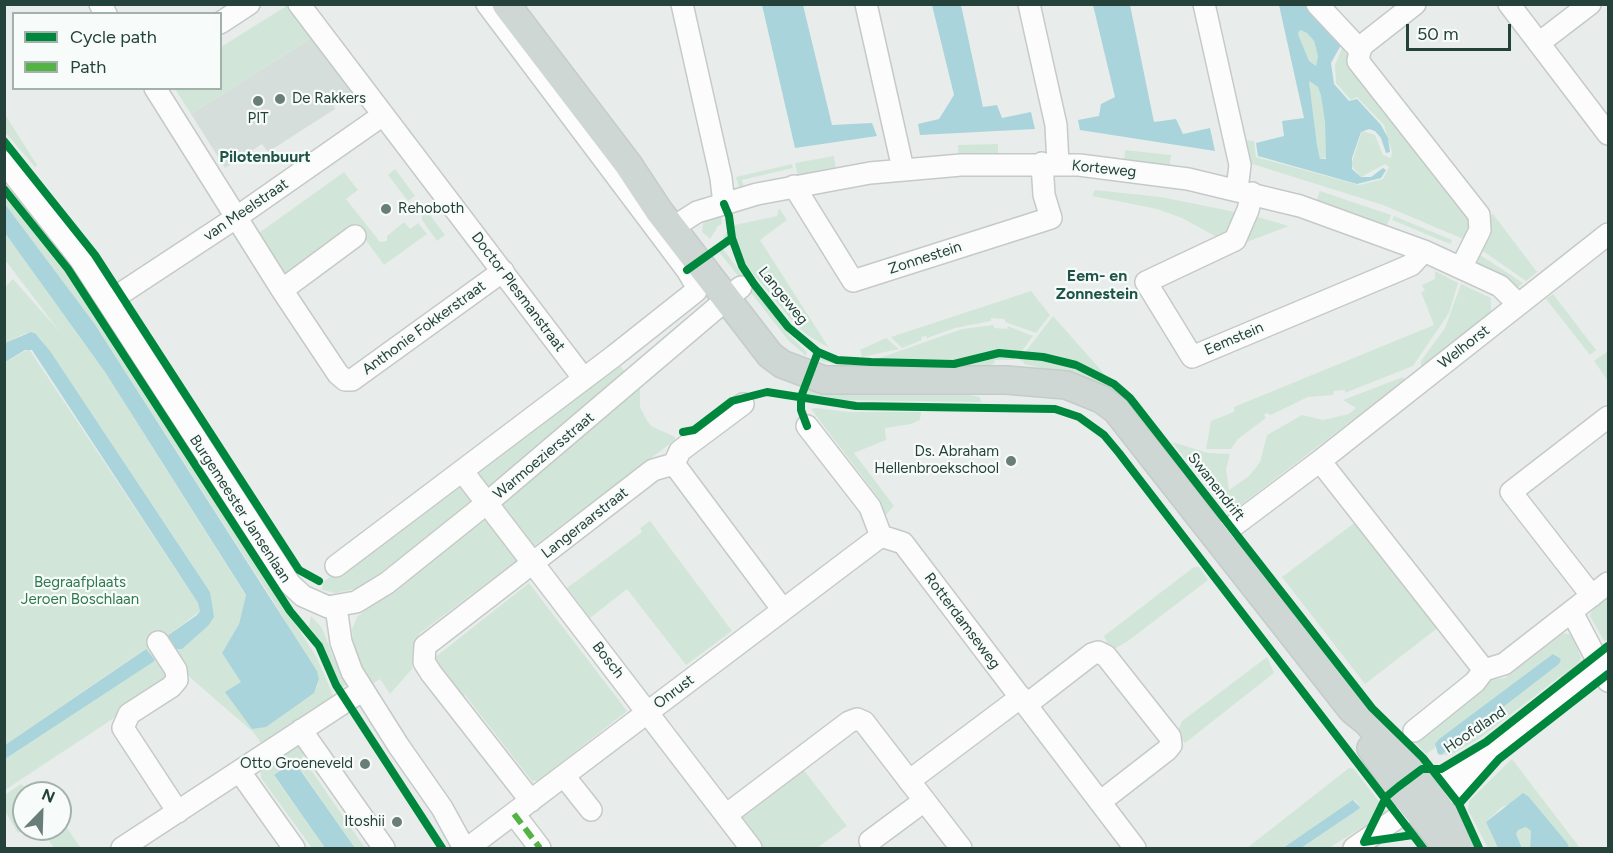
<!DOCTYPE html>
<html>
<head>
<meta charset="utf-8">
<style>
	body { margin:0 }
	#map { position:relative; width:1613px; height:853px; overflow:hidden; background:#e8edeb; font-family:Figtree,sans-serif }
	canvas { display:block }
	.frame { position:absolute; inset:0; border:6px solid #24423a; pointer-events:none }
	.legend { position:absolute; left:12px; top:12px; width:210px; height:78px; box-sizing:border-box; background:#f7fbf9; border:2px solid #a3b1ad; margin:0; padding:8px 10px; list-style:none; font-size:18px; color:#24423a }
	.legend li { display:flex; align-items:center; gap:12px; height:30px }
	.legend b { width:30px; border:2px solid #a3b1ad }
	.north { position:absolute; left:12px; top:781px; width:60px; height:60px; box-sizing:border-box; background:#f7fbf9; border:2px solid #a3b1ad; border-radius:50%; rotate:23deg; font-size:16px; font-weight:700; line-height:24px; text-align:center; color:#24423a }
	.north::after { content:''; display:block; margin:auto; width:21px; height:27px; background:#697e78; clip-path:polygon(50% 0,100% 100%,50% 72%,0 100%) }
	.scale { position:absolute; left:1406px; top:24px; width:105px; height:27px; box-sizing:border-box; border:3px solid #24423a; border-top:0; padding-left:8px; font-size:18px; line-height:21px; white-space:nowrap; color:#24423a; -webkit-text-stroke:4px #f7fbf9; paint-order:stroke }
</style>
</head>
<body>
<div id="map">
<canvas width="1613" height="853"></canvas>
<div class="frame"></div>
<ul class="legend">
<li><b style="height:8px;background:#00873e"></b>Cycle path</li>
<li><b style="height:8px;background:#55b346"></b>Path</li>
</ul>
<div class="north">N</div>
<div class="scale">50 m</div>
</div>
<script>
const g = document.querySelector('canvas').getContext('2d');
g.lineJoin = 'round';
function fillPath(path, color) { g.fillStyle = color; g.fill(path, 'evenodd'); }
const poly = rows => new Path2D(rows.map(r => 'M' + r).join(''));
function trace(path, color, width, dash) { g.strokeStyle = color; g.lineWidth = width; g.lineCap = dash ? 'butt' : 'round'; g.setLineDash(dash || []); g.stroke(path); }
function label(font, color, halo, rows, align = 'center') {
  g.font = font + ' Figtree,sans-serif'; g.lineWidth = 4.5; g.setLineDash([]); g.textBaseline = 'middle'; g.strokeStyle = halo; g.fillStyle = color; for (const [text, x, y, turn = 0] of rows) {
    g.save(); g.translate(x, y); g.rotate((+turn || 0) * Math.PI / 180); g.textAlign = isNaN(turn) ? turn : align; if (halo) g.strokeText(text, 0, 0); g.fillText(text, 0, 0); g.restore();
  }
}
const built = poly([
	[313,37,354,91,334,106,335,109,268,152,262,144,225,168,191,114]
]);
const green = poly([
	[288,5,313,37,191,114,175,89,220,88,221,47],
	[1300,30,1307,33,1314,41,1318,56,1316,66,1309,62,1298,34],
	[1342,48,1473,218,1468,241,1383,205,1246,162,1242,140,1254,141,1256,157,1359,185,1383,179,1389,167,1385,164,1361,177,1351,165,1362,131,1375,135,1383,155,1391,158,1392,152,1384,125,1357,97,1351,100,1336,83,1335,65],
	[1309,81,1318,87,1321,96,1325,122,1326,158,1320,159,1317,145],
	[6,116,37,165,35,167,5,132],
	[998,144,998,157,958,158,958,145],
	[1125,150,1171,155,1169,170,1124,162],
	[834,156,836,170,798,177,795,163],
	[792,164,793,168,742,180,744,189,740,191,736,177],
	[395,169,415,196,408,201,388,175],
	[344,172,358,190,346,199,380,242,387,241,387,236,404,222,410,229,418,223,427,234,384,265,355,225,352,225,313,254,288,278,259,233],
	[4,174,100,302,95,303,69,264,5,183],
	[1095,190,1161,197,1240,213,1224,241,1182,218,1157,209,1092,196],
	[1320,191,1391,215,1386,228,1315,204],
	[5,194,78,289,316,656,334,697,262,744,253,732,186,674,166,638,176,648,182,649,208,626,210,592,41,339,36,334,26,333,5,343,5,287,13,279,60,332,5,260,5,233,105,372,246,596,239,624,222,653,242,682,225,693,317,687,319,679,272,599,94,323,5,204],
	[779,208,787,220,760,240,829,348,806,334,794,323,723,238,730,226,777,216],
	[427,211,445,235,437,241,422,220,422,215],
	[721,214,722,224,718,226,710,239,702,232,703,224,707,219],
	[1493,214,1537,272,1526,281,1477,247,1486,218],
	[1251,215,1289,226,1239,245],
	[1394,216,1452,240,1450,244,1392,220],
	[720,245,790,336,807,352,806,356,788,340,716,248],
	[1474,251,1523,283,1517,288,1479,269,1471,261],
	[1435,271,1458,283,1449,313,1413,366,1345,393,1345,390,1334,391,1333,395,1308,397,1271,415,1267,413,1264,415,1266,418,1238,439,1231,449,1206,449,1211,421,1234,412,1234,407,1434,325,1421,292,1425,291,1422,285,1435,279],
	[1461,284,1491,298,1491,313,1421,368,1421,361,1445,328],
	[1031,291,1050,315,1036,333,1005,322,1005,319,991,318,991,321,955,328,927,338,926,336,921,337,922,340,902,348,891,337],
	[1553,294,1596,350,1590,355,1546,299],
	[105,309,282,590,101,313],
	[1053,316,1130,403,1213,509,1075,376,1024,364,1023,361,1019,360],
	[994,325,994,328,1007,329,1008,326,1033,336,1021,352,988,352,956,361,874,360,962,329],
	[886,338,899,349,862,357,860,350],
	[29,349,198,603,200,611,167,636,157,632,148,637,170,668,167,683,5,790,5,759,155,660,145,649,5,745,5,362],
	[1608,351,1608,381,1594,361],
	[999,356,1016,357,1014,360,995,360,994,364,970,370,846,367,818,360,821,357,850,365,957,366],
	[617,362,626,373,490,489,485,488,478,477,480,467],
	[1403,377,1405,380,1229,514,1172,442,1208,453,1230,454,1226,469,1229,490,1249,476,1260,462,1267,435,1302,415,1323,420,1349,414,1356,408,1343,400],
	[809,380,960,393,980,397,981,402,838,400,807,394],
	[640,387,640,407,646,419,651,426,675,437,675,440,530,549,500,507,505,497],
	[816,408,850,412,921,412,920,420,911,424,885,428,886,440,854,453,894,506,883,518,880,500,811,409],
	[459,483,473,498,471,507,359,588,336,593,322,590,323,582],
	[487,518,517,553,516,561,420,633,413,645,412,669,390,694,380,679,369,686,353,644,352,629,357,617,476,522],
	[650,521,732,631,686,665,627,589,590,618,567,588,642,532,640,528],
	[1357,521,1439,627,1365,684,1282,577],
	[1194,567,1199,567,1208,580,1128,641,1111,651,1104,636],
	[529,583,627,711,538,781,532,781,465,695,463,696,433,659],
	[1608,593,1608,640,1604,641,1590,616,1595,604],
	[311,616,322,628,334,659,350,683,341,688,323,647,309,626],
	[1563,633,1572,635,1581,658,1579,662,1480,738,1451,755,1441,755,1559,664,1555,654,1439,739,1435,748,1426,754,1414,741,1487,680,1505,678],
	[1267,657,1274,673,1185,743,1177,733,1182,721],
	[302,744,307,753,302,757,365,848,355,848,295,761,274,776,325,848,312,848,261,778,261,770],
	[1512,759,1580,848,1569,848,1568,844,1529,797,1502,807,1486,822,1498,848,1488,848,1468,810,1469,801],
	[1349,768,1354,769,1387,812,1329,848,1301,848,1359,809,1360,807,1355,800,1283,848,1247,848],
	[803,769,847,826,817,848,762,848,738,817],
	[21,784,28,789,39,786,43,793,24,793,24,829,18,833,5,811,5,795],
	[60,817,67,828,81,848,54,848,41,829,60,829],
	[1526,827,1531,831,1530,848,1522,848,1516,834,1518,830]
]);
const water = poly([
	[762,5,803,5,832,125,872,123,877,136,795,148],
	[932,5,961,5,983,107,997,105,1002,118,1031,112,1035,129,920,135,918,124,939,119,954,95],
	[1093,5,1130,5,1154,122,1176,119,1183,134,1210,128,1215,151,1080,130,1078,120,1099,116,1101,104,1115,97],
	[1279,5,1306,5,1341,45,1331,63,1334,84,1349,101,1357,99,1381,125,1388,138,1390,152,1386,153,1381,138,1375,131,1369,129,1361,132,1352,158,1352,169,1361,177,1371,177,1383,168,1386,170,1381,178,1357,184,1258,156,1256,143,1284,136,1282,121,1304,118],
	[1300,30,1307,33,1314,41,1318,56,1316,66,1309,61,1298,34],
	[1309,81,1318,87,1321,96,1325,122,1326,159,1320,159,1317,145],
	[5,204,94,323,317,671,319,679,314,693,266,727,252,729,225,692,241,682,222,653,239,624,246,595,105,372,5,233],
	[31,332,36,334,50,351,210,592,214,617,208,626,182,649,176,649,167,636,197,615,200,611,198,603,32,350,25,350,5,362,5,343],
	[146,649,155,660,153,662,5,759,5,745],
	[1553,654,1561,659,1559,664,1441,755,1438,754,1435,744,1439,739],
	[294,761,355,848,325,848,274,775],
	[1523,793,1529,797,1568,844,1569,848,1530,848,1531,831,1526,827,1518,830,1516,834,1522,848,1498,848,1486,822],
	[1353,800,1360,807,1359,809,1301,848,1283,848]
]);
const minor = poly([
	[100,4,106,14],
	[299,4,584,379],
	[682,4,721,178,724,204],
	[866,4,903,169],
	[1029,4,1056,125,1058,164],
	[1204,4,1240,165,1237,189],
	[1317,4,1360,50,1358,61,1479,215,1480,230,1461,268],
	[1509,4,1608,134],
	[220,23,249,4],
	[1539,43,1590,4],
	[1360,50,1364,44,1415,4],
	[155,88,282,290,338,374,345,380,352,380,503,271],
	[4,162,80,259,290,584,303,596,328,607,356,602,387,583,487,503,741,287],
	[794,186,853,281,1051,218,1044,195,1042,163],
	[1252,193,1248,210,1235,240,1146,282,1192,357,1390,274,1411,265,1424,251],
	[672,228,697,212,757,194,870,173,961,165,1079,165,1188,179,1300,206,1424,251,1500,286,1518,304],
	[282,290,355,236],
	[108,302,237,217,383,115],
	[807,426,870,507,881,536,903,543,1135,848],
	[1320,461,1484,670],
	[674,464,783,610],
	[463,472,751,848],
	[1216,539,1320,461,1608,234],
	[336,566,614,356,696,291,697,287,687,270,487,4],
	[1592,596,1511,492,1608,417],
	[336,607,341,642,352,672,398,745,442,808,464,848],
	[1572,612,1608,681],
	[158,642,176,670,177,680,171,687,129,714,123,728,178,812],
	[1484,670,1504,664,1608,583],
	[1026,705,1092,654,1098,652,1106,656,1170,737,1171,745,1167,750,1100,802],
	[301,730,384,848],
	[1414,731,1475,682,1484,670],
	[240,772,294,848],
	[564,776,591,810],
	[909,781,1021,697],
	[531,801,431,673,424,662,425,646,653,470,674,464,680,451,743,404],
	[1420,806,1435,802,1450,792,1481,766,1492,751,1550,706,1569,686,1608,655],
	[514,814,540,848],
	[726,815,849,722,857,719,864,722,961,848],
	[870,841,924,801],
	[122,848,363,690],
	[468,848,881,536],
	[1354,848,1413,807,1426,789,1439,779,1479,755]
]);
const major = poly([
	[506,4,628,164,659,211,770,355,782,364,824,380,1006,380,1066,385,1101,399,1116,410,1352,710,1367,722,1426,789,1467,848],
	[1371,748,1398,787,1448,848]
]);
const quiet = poly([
	[514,814,540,848]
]);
const cycleway = poly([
	[4,141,95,255,299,570,319,581],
	[4,189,68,269,290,611,319,646,336,685,442,848],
	[732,238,742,266,754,284,788,327,818,352,801,397,801,410,807,426],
	[687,270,732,238,729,216,724,204],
	[818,352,837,360,871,362,954,364,999,353,1043,357,1076,365,1114,384,1130,398,1372,708,1423,758,1459,804,1479,848],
	[683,432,694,430,732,401,767,392,856,406,1055,409,1079,417,1104,435,1119,453,1423,848],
	[1459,804,1499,759,1608,674],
	[1413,835,1364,842,1386,797,1398,787,1422,769,1441,769,1486,742,1608,646]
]);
const markers = [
	[280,99,6,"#697e78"],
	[258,101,6,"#697e78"],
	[386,209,6,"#697e78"],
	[1011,461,6,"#697e78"],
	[365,764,6,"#697e78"],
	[397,822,6,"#697e78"]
];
const poiNames = [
	["De Rakkers",292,99,"left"],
	["PIT",258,119,"center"],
	["Rehoboth",398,209,"left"],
	["Ds. Abraham",999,452],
	["Hellenbroekschool",999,469],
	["Otto Groeneveld",353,764],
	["Itoshii",385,822]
];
const streetNames = [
	["Korteweg",1104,169,6],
	["van Meelstraat",246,210,-34],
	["Zonnestein",925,258,-18],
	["Doctor Plesmanstraat",518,292,53],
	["Langeweg",783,296,51],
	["Anthonie Fokkerstraat",424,328,-36],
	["Eemstein",1234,339,-23],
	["Welhorst",1464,347,-38],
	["Warmoeziersstraat",544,456,-40],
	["Swanendrift",1216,487,52],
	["Burgemeester Jansenlaan",240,509,57],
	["Langeraarstraat",585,523,-38],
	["Rotterdamseweg",962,621,53],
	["Bosch",608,660,52],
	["Onrust",674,692,-37],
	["Hoofdland",1475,730,-34]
];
const parkNames = [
	["Begraafplaats",80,583],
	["Jeroen Boschlaan",80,600]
];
const neighbourhoodNames = [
	["Pilotenbuurt",265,157],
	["Eem- en",1097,276],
	["Zonnestein",1097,294]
];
fillPath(built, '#d6dedb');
fillPath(green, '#d1e6d8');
fillPath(water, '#a9d4db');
trace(minor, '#c5cac8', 24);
trace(major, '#c3ccc9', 30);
trace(minor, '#fcfcfc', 21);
trace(major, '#cfd7d5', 27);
trace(quiet, '#55b346', 6, [12, 6]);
trace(cycleway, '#00873e', 8);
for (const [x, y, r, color] of markers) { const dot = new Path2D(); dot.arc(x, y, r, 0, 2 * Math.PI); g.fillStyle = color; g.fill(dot); trace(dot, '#f7fbf9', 2); }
label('15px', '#24423a', '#f7fbf9', poiNames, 'right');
label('15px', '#24423a', '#f7fbf9', streetNames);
label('15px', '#2d7a4b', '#f7fbf9', parkNames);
label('bold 16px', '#1f5548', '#f7fbf9', neighbourhoodNames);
</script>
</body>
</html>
